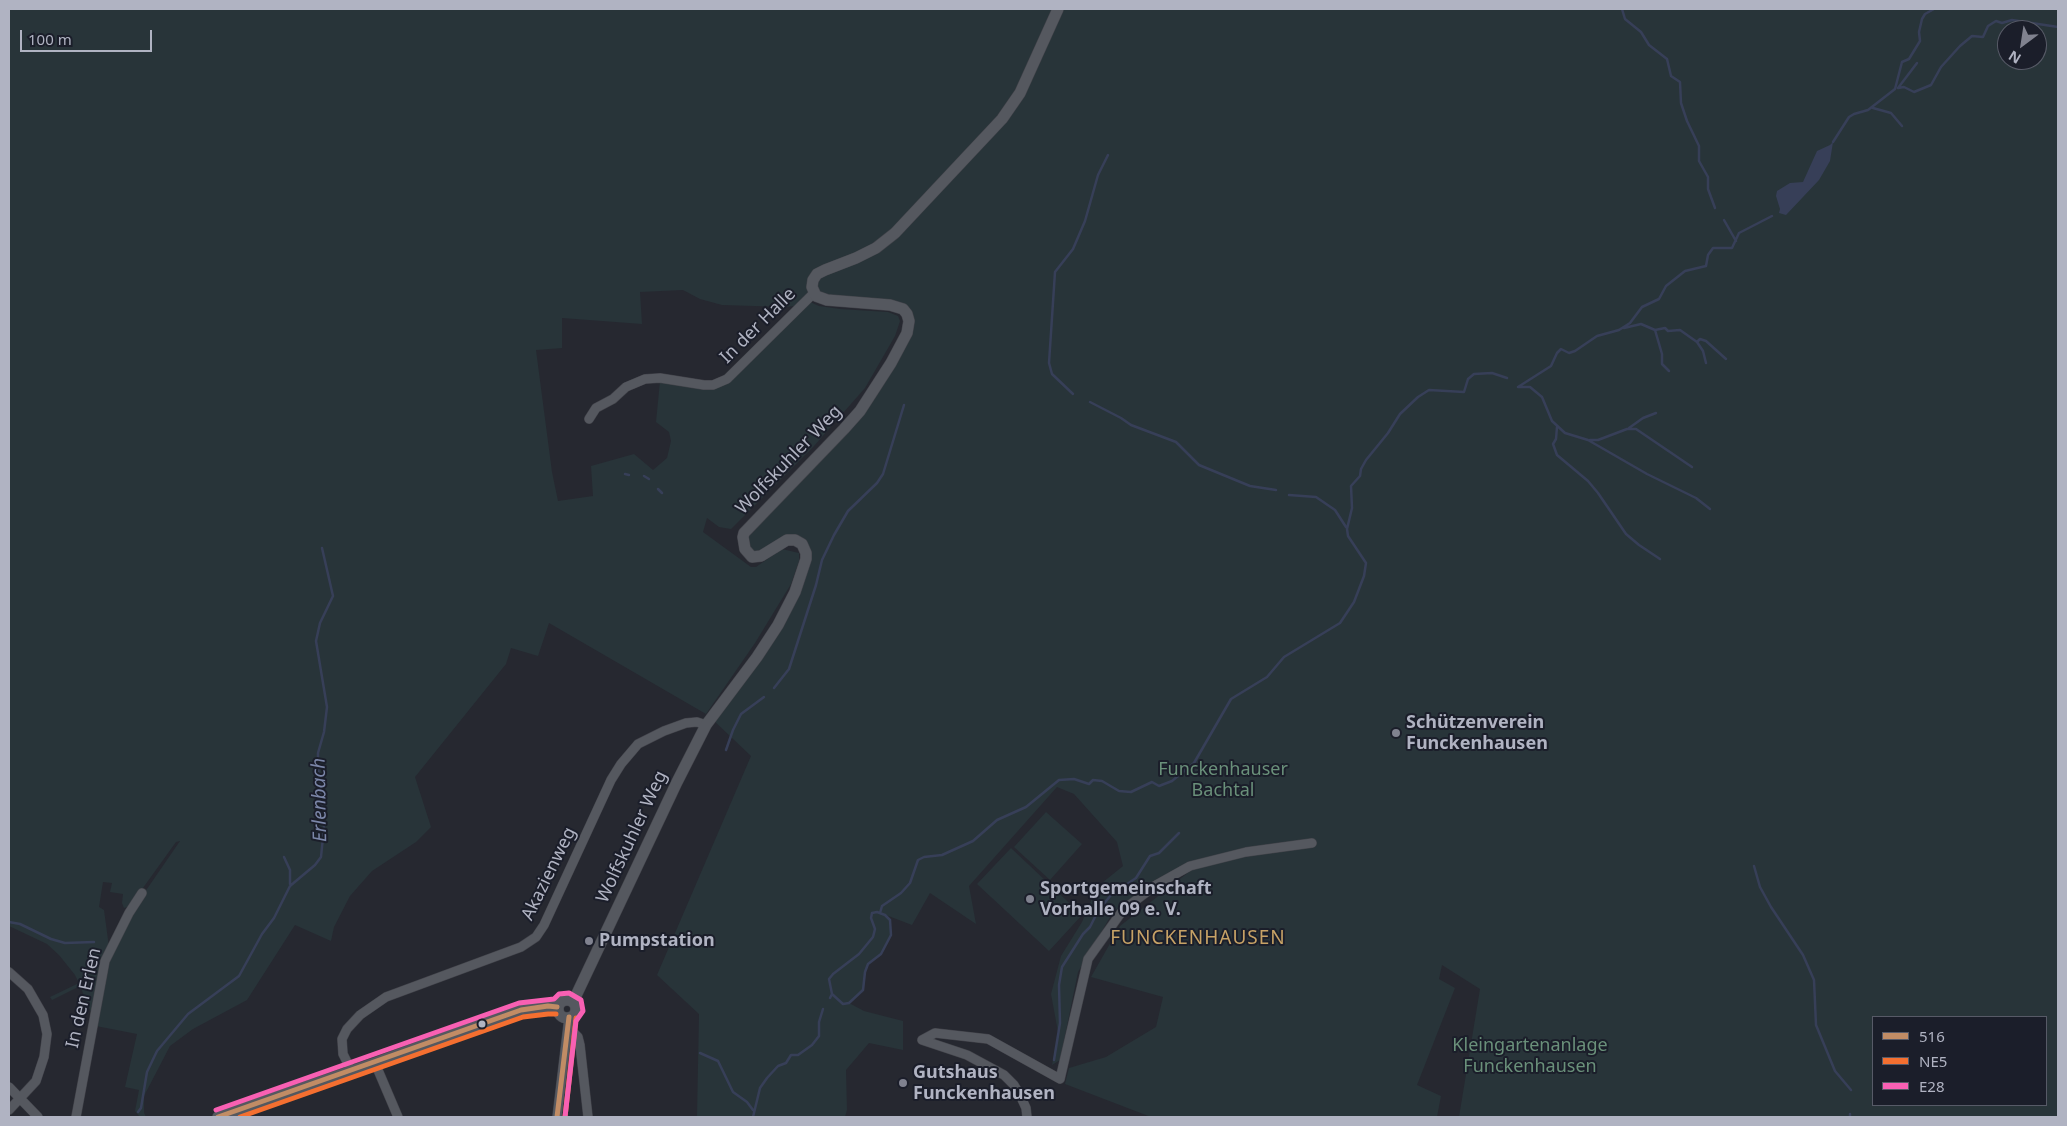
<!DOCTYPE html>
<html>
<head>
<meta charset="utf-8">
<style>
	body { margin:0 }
	#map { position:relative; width:2067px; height:1126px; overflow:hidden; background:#262830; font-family:"Noto Sans",sans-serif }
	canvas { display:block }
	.frame { position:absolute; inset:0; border:10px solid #b0b3c2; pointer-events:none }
	.legend { position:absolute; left:1872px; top:1016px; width:175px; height:90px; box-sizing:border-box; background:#1b1e2a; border:1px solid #575a67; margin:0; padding:6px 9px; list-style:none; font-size:15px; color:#b0b3c2 }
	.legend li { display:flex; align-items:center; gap:10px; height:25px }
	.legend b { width:25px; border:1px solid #575a67 }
	.north { position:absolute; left:1997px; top:20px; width:50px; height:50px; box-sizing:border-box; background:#1b1e2a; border:1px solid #575a67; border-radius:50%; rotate:211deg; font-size:14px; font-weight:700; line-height:20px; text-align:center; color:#b0b3c2 }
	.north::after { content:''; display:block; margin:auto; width:18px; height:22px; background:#80828f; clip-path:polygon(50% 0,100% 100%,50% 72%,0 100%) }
	.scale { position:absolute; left:20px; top:30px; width:132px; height:22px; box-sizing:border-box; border:2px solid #b0b3c2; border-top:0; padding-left:6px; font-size:15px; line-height:18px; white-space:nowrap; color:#b0b3c2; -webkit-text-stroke:4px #1b1e2a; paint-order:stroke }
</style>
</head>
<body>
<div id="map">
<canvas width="2067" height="1126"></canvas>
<div class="frame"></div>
<ul class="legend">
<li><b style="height:6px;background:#c18c65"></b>516</li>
<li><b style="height:6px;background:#f46f30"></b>NE5</li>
<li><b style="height:6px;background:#f860b3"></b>E28</li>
</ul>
<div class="north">N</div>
<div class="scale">100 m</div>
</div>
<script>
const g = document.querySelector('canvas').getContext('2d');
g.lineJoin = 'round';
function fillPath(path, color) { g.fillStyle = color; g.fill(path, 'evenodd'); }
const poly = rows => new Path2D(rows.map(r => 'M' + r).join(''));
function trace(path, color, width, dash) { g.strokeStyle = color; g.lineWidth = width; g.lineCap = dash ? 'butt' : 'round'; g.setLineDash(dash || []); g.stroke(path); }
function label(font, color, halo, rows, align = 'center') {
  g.font = font + ' "Noto Sans",sans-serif'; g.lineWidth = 4; g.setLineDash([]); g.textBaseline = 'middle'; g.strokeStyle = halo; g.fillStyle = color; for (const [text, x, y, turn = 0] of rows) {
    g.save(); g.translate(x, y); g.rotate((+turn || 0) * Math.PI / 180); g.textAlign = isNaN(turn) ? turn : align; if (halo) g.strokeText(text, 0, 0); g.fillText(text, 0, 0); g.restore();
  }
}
const green = poly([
	[9,9,2058,9,2058,1117,1459,1117,1480,989,1442,965,1439,979,1455,988,1417,1085,1441,1096,1437,1117,1151,1117,1065,1084,1069,1068,1106,1057,1156,1027,1163,997,1091,977,1120,926,1194,868,1188,864,1163,876,1113,912,1078,972,1060,1060,1052,1065,1058,1032,1051,994,1061,956,1082,922,1097,887,1123,866,1117,842,1074,794,1057,787,969,886,976,924,930,893,912,925,886,915,890,920,891,935,881,954,868,964,865,972,863,990,849,1003,864,1011,903,1021,903,1050,869,1043,846,1070,847,1110,845,1117,697,1117,699,1014,657,975,751,756,711,718,757,657,804,566,799,542,756,557,743,537,844,429,891,363,907,314,816,296,802,305,786,307,722,305,700,299,683,290,640,292,642,324,562,318,562,348,536,350,552,472,558,501,593,496,591,466,634,454,653,470,667,458,671,441,669,432,656,422,660,381,719,386,810,302,819,306,840,309,888,312,898,316,900,321,895,336,865,388,814,446,731,529,719,527,707,518,703,532,751,567,756,567,782,549,799,553,799,561,791,584,755,643,706,714,549,623,538,656,511,648,506,664,415,777,431,827,416,842,372,871,350,896,334,927,331,941,295,925,247,1000,193,1029,170,1046,144,1096,144,1113,146,1117,140,1117,135,1111,139,1090,125,1087,137,1034,96,1026,107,967,138,902,180,841,176,842,130,906,124,908,122,903,123,894,110,892,112,883,103,882,99,907,104,910,109,947,91,1012,80,986,52,1000,50,997,79,983,75,975,59,955,47,944,9,926],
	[2007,30,2037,30,2037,60,2007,60],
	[1873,1017,2046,1017,2046,1105,1873,1105],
	[1046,812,1082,844,1050,880,1014,847],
	[1011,848,1082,915,1049,951,977,884]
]);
const water = poly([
	[1833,142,1830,161,1819,180,1786,215,1779,213,1780,209,1776,196,1777,191,1790,183,1803,182,1817,151,1830,145]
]);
const stream = poly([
	[1622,9,1625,19,1641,32,1649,45,1667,59,1671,76,1680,82,1681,103,1687,121,1699,146,1699,161,1708,177,1708,189,1715,208],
	[1898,88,1904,87,1914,92,1931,85,1941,67,1960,46,1972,36,1983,37,1988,26,1996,21,2002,23,2012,20,2058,27],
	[1898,88,1917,63],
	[1873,108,1891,113,1902,126],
	[1833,142,1849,117,1854,114,1868,110,1895,89,1902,62,1909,59,1920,41,1919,32,1922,19,1925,14,1934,9],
	[1724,220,1736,241],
	[1624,328,1641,324,1655,330,1665,328,1668,331,1680,330,1697,342,1703,351,1706,363],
	[1655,330,1662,354,1662,364,1669,371],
	[1697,342,1700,339,1706,341,1726,359],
	[1518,387,1551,366,1557,353,1561,349,1569,353,1575,351,1597,336,1619,330,1630,323,1642,307,1659,299,1666,286,1685,271,1706,266,1708,255,1713,248,1732,248,1739,233,1772,216],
	[1518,387,1530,387,1542,397,1552,421,1565,433,1588,440,1647,474,1696,498,1710,509],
	[1073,394,1052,374,1049,363,1055,272,1073,249,1085,221,1098,175,1108,155],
	[1090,402,1121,418,1131,425,1176,442,1199,465,1250,486,1276,490],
	[1557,427,1556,439,1553,444,1557,455,1588,481,1598,493,1626,534,1639,545,1660,559],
	[1629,428,1643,418,1656,413],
	[1590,440,1598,440,1627,429,1636,429,1692,467],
	[625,474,629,475],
	[644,476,649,479],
	[658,489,662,493],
	[1289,495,1316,497,1335,510,1346,527],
	[774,688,789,669,816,585,822,560,834,535,848,511,877,483,883,474,904,405],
	[726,750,733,730,741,714,764,697],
	[284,857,290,870,290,884],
	[1754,866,1760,887,1771,907,1803,955,1814,980,1816,1025,1835,1071,1851,1090],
	[880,913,882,906,901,893,910,883,918,860,924,857,942,855,973,841,997,820,1026,807,1059,780,1074,779,1089,784,1093,780,1102,781,1119,791,1131,792,1152,782,1159,786,1172,781,1194,763,1231,699,1267,677,1284,657,1340,623,1354,602,1364,576,1366,563,1348,536,1347,529,1352,508,1351,486,1360,476,1361,469,1366,460,1388,433,1400,414,1418,397,1429,390,1464,392,1468,379,1474,374,1492,373,1507,378],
	[9,922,20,924,51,939,65,943,94,942],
	[830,998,832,994,843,1004,849,1003,863,990,865,972,868,964,881,954,891,935,890,920,885,915,877,912,872,913,871,918,875,929,873,937,859,954,833,974,829,979,832,994],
	[700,1053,718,1061,733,1092,747,1102,753,1110],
	[1054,1060,1060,1023,1059,985,1062,967,1083,934,1090,927,1098,911,1111,895,1136,878,1150,856,1159,853,1179,833],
	[138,1112,141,1108,147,1072,157,1051,188,1014,239,976,262,934,274,918,290,886,315,865,321,857,324,827,318,768,318,753,324,732,327,707,316,641,320,623,333,596,322,548],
	[1850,1114,1850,1117],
	[753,1117,760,1088,767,1078,778,1066,786,1063,791,1055,798,1055,812,1045,819,1036,819,1022,823,1009]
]);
const minor = poly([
	[589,419,596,408,613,399,626,387,645,379,660,378,704,385,713,385,727,379,814,293],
	[9,972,28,989,43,1015,47,1034,44,1057,36,1081,9,1110],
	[569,1028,578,1037,580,1045,588,1117],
	[922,1040,935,1033,988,1039,1060,1079,1088,959,1123,910,1156,885,1190,866,1246,852,1312,843],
	[922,1040,967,1055,1004,1075,1014,1085,1020,1095,1026,1108,1027,1117],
	[375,1063,398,1117],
	[351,1070,343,1054,342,1039,347,1029,360,1015,386,997,521,947,536,937,544,925,611,780,621,764,638,744,664,731,686,723,697,722,706,725],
	[9,1087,38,1117],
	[76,1117,105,961,129,913,142,893],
	[557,1117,569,1017]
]);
const tertiary = poly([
	'558 1009a9 9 0 1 1 18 0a9 9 0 1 1-18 0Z',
	[573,1002,677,782,706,725,757,657,778,625,795,592,806,559,806,553,802,544,795,540,787,540,761,556,752,557,745,549,743,537,744,533,844,429,860,411,891,363,907,333,909,321,907,314,903,309,890,305,827,300,816,296,812,287,813,280,817,274,825,270,856,258,876,248,895,233,1002,119,1020,93,1058,9],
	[218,1117,375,1063,501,1017,521,1010,548,1006,557,1007]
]);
const bus1 = poly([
	[218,1117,521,1010,548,1006,557,1007],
	[557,1117,569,1017]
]);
const bus2 = poly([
	[240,1117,523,1017,548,1014,556,1014],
	[565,1117,576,1018]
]);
const bus3 = poly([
	[216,1110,519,1003,554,999,559,994,569,993,581,1000,583,1011,576,1021,565,1117]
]);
const markers = [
	[1396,733,5,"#80828f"],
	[1030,899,5,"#80828f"],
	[589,941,5,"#80828f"],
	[482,1024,4.5,"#b0b3c2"],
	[903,1083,5,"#80828f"]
];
const streetNames = [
	["In der Halle",758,326,-45],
	["Wolfskuhler Weg",789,460,-46],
	["Wolfskuhler Weg",632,837,-65],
	["Akazienweg",549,874,-64],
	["In den Erlen",84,998,-77]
];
const poiNames = [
	["Schützenverein",1406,723],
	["Funckenhausen",1406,744],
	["Sportgemeinschaft",1040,889],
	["Vorhalle 09 e. V.",1040,910],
	["Pumpstation",599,941],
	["Gutshaus",913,1073],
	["Funckenhausen",913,1094]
];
const parkNames = [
	["Funckenhauser",1223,770],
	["Bachtal",1223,791],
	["Kleingartenanlage",1530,1046],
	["Funckenhausen",1530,1067]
];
const waterNames = [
	["Erlenbach",320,800,-91]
];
const neighbourhoodNames = [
	["FUNCKENHAUSEN",1198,939]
];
fillPath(green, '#283439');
fillPath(water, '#373f58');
trace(stream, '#373f58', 2.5);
trace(minor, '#42434a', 10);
trace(tertiary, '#42434a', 12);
trace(minor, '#55585f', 9);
trace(tertiary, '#55585f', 11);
trace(bus1, '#c18c65', 5);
trace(bus2, '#f46f30', 5);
trace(bus3, '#f860b3', 5);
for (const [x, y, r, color] of markers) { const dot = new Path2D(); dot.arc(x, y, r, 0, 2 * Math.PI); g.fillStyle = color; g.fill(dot); trace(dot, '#1b1e2a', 2); }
label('18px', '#b0b3c2', '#1b1e2a', streetNames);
label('bold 18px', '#b0b3c2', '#1b1e2a', poiNames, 'left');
label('18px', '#6a907a', '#1b1e2a', parkNames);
label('italic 19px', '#7b86a8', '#1b1e2a', waterNames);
g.letterSpacing = '1px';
label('19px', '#c7a266', '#1b1e2a', neighbourhoodNames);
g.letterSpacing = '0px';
</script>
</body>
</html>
